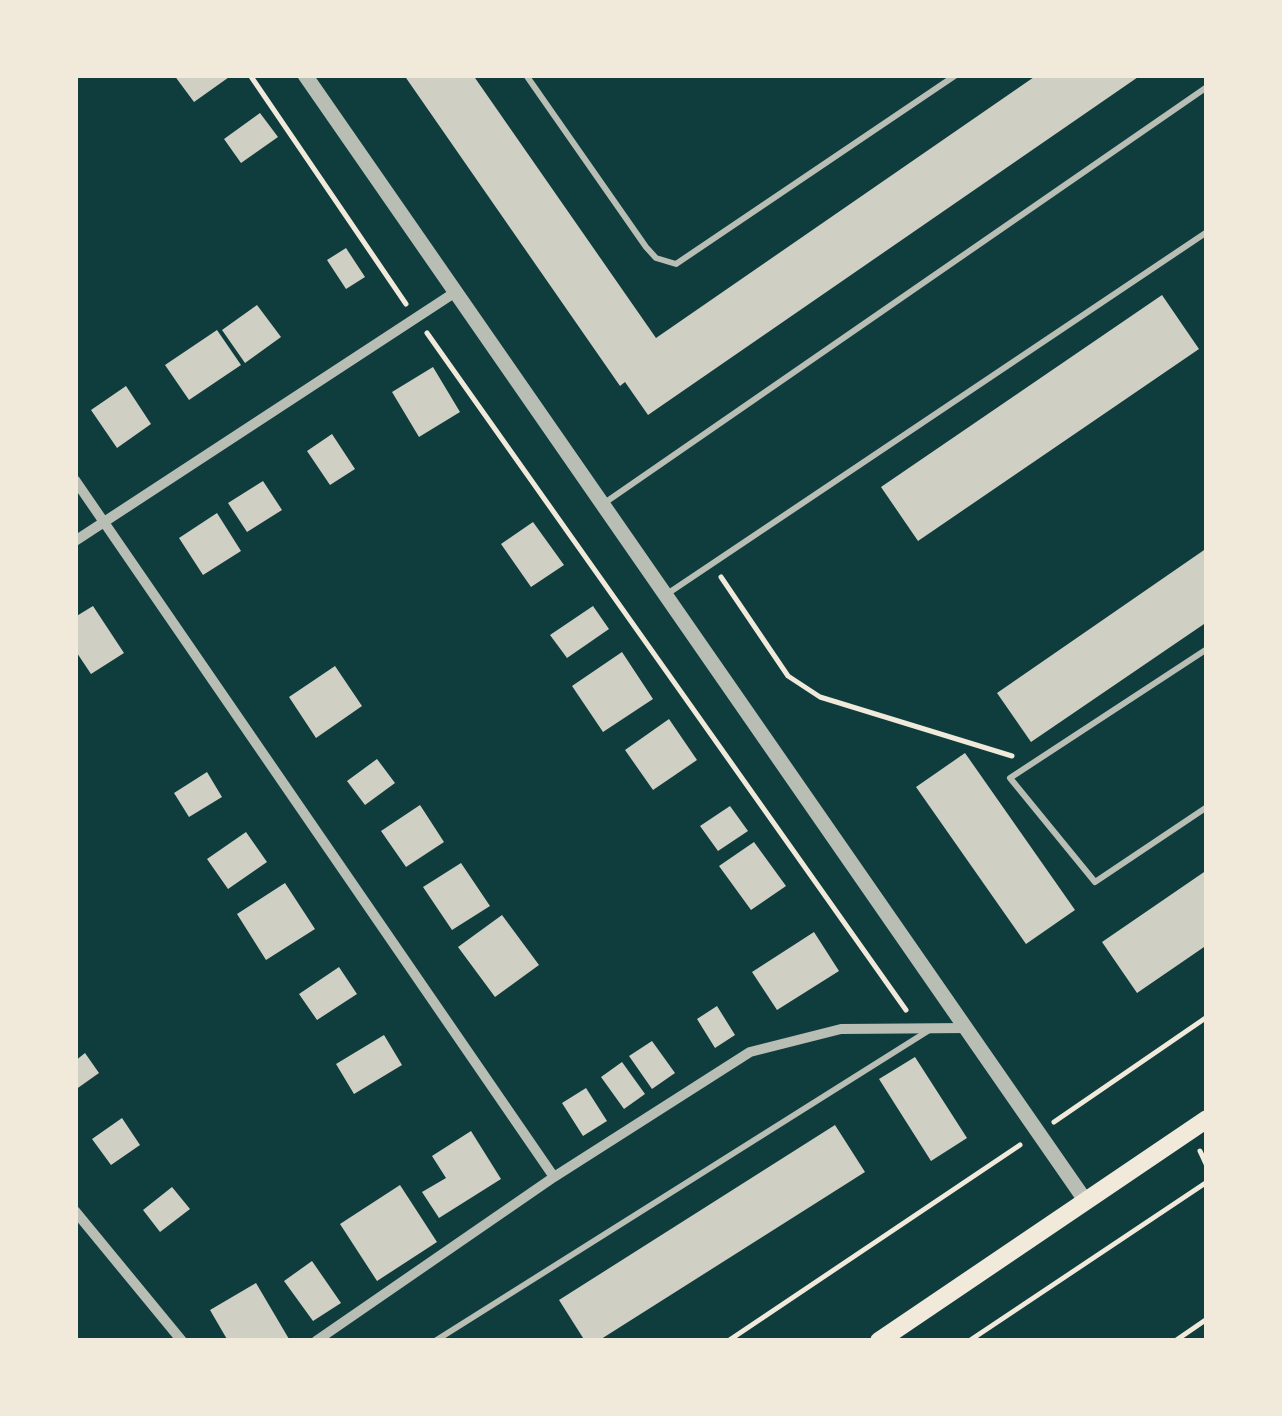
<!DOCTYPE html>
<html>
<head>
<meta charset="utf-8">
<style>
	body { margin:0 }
	#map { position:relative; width:1282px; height:1416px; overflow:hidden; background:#0f3d3e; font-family:Lato,sans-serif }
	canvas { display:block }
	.frame { position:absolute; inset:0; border:78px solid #f1e9da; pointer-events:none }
</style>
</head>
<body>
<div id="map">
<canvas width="1282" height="1416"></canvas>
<div class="frame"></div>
</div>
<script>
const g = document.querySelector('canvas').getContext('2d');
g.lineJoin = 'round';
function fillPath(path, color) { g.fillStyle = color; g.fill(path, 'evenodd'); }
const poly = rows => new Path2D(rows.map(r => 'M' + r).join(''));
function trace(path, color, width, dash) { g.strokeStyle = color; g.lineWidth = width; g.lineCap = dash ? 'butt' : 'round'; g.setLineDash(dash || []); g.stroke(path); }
const building = poly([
	[174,75,232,75,194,102],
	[404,75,473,75,656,338,1037,75,1141,75,648,415,625,382,620,386],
	[260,113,278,137,241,163,224,139],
	[346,248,365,277,346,289,327,260],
	[1162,295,1199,349,918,541,881,487],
	[257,305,281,337,245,363,222,330],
	[217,330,241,365,189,400,165,365],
	[433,367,460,412,419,437,392,392],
	[126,386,151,424,117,448,91,410],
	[332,434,355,469,330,485,307,451],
	[263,481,282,510,247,532,228,503],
	[217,513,241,551,203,575,179,538],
	[533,522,564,565,531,587,501,544],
	[1207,548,1207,622,1031,742,997,693],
	[93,606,124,653,91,674,75,650,75,617],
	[593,606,609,629,567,658,550,635],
	[622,652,653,699,603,732,572,686],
	[335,666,362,706,316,738,289,697],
	[669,719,697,760,653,790,625,750],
	[965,753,1075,910,1026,944,916,787],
	[377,759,395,783,365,805,347,781],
	[207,772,222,797,189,817,174,793],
	[420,805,444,842,406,867,381,831],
	[730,806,748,831,718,851,700,826],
	[246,832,267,862,228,889,207,859],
	[754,842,786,886,751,910,719,866],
	[461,863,490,906,452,930,423,887],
	[1207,870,1207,945,1137,993,1102,942],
	[285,883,315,929,266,960,237,914],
	[502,915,539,965,495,997,458,947],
	[814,932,839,971,777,1010,752,972],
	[339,967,357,994,317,1020,299,994],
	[717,1006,735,1035,715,1048,697,1019],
	[384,1035,402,1065,354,1094,336,1064],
	[652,1041,675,1073,652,1089,629,1056],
	[85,1053,99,1073,75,1090,75,1061],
	[915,1057,967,1138,931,1161,879,1079],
	[622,1062,645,1094,624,1109,601,1077],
	[586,1088,607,1121,583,1136,562,1103],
	[122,1118,140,1145,111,1165,92,1139],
	[835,1125,865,1172,598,1341,585,1341,559,1300],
	[471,1131,501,1179,439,1218,422,1192,446,1178,432,1156],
	[400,1185,437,1242,377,1281,340,1224],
	[172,1187,190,1209,160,1232,143,1210],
	[312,1261,341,1303,313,1321,284,1281],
	[256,1283,289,1339,287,1341,228,1341,210,1310]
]);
const path = poly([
	[250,75,406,304],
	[427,333,906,1010],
	[721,577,788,676,820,697,1012,756],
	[1054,1122,1207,1017],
	[1200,1151,1207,1166],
	[728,1341,1020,1145],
	[969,1341,1207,1182],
	[1175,1341,1207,1319]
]);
const service = poly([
	[526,75,646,247,656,258,676,264,956,75],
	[603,504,1207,87],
	[667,594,1207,232],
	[1207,649,1010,778,1095,882,1207,807],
	[435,1341,931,1029]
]);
const minor = poly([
	[75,480,554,1177],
	[75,541,454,293],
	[75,1211,182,1341],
	[316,1341,554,1177,750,1052,841,1029,968,1028]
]);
const tertiary = poly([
	[305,75,1085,1200]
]);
const secondary = poly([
	[879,1341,1207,1119]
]);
fillPath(building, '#cfcfc3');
trace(path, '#f1e9da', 5);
trace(service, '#b8beb3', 6);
trace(minor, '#b8beb3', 10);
trace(tertiary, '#b8beb3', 15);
trace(secondary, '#f1e9da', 18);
</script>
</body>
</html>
